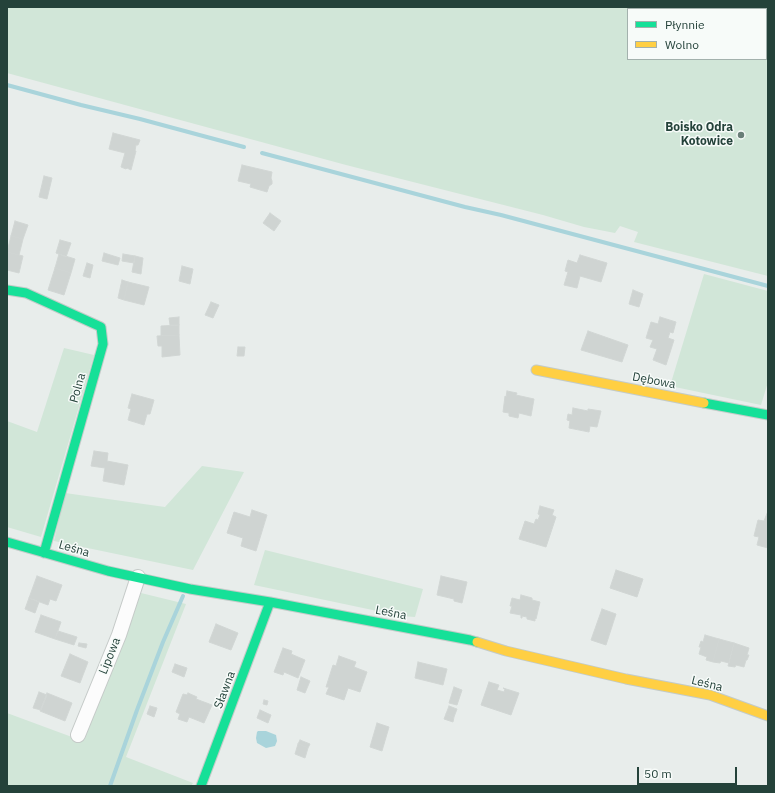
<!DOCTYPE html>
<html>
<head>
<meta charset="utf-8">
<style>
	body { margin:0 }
	#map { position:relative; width:775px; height:793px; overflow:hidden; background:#e8edeb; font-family:"IBM Plex Sans",sans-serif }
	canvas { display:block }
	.frame { position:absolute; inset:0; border:8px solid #24423a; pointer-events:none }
	.legend { position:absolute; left:627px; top:8px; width:140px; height:52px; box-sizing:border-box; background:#f7fbf9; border:1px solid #a3b1ad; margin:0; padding:5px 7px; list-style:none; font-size:12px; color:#24423a }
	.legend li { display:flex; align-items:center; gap:8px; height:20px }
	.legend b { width:20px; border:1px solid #a3b1ad }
	.scale { position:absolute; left:637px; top:767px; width:100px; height:18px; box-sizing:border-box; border:2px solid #24423a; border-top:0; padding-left:5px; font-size:12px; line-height:14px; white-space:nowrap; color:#24423a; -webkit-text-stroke:3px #f7fbf9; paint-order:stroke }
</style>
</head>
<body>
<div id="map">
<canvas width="775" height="793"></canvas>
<div class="frame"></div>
<ul class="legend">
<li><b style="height:5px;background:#16e098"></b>Płynnie</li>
<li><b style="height:5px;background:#ffcf43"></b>Wolno</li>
</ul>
<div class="scale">50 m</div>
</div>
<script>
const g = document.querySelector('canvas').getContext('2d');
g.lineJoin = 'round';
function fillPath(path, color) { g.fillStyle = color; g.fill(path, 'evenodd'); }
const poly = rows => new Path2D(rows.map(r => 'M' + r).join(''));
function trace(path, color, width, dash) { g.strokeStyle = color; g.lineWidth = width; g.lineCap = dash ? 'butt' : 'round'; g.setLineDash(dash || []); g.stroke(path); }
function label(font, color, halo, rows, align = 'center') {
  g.font = font + ' "IBM Plex Sans",sans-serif'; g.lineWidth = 3; g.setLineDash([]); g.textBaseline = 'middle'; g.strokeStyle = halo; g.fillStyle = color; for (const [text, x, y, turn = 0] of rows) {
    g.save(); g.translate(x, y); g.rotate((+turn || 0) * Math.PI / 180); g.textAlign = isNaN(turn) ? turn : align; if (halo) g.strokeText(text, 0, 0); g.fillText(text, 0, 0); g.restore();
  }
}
const green = poly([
	[7,7,646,7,662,9,628,9,628,59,766,59,766,52,768,53,768,276,634,242,638,232,620,226,615,233,584,227,543,215,346,165,7,73],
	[721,7,753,7,762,9,725,9],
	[704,274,768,291,768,382,761,405,670,386],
	[64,348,94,355,41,537,7,527,7,421,37,432],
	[202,466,244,472,193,570,54,541,65,493,165,507],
	[265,550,423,589,415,617,401,616,254,585],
	[141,593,186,604,126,757,193,783,191,786,7,786,7,713,80,740]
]);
const water = poly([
	[258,731,266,731,276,735,277,741,275,746,266,748,257,743,256,738,257,732]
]);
const stream = poly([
	[7,85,81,105,140,119,244,147],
	[262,153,465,207,501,215,768,286],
	[110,786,137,710,163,642,183,596]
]);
const building = poly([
	[113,133,140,140,138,145,136,145,135,151,136,151,131,170,127,168,126,169,121,167,125,153,109,149,113,133],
	[242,165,272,172,271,178,272,181,272,184,269,186,267,192,250,187,251,184,238,181,242,165],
	[44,176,52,178,47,199,39,197,44,176],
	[270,213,281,221,274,231,263,223,270,213],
	[15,221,28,225,23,239,11,236,15,221],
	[11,236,23,239,19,255,7,252,11,236],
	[60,240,71,243,66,257,56,253,60,240],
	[7,252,23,256,19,273,7,270,7,252],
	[104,253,120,258,118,265,102,261,104,253],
	[59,254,75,259,71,273,55,268,59,254],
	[123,254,135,256,134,263,122,261,123,254],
	[580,255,607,263,601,282,580,276,577,288,564,285,568,272,565,271,568,260,577,263,580,255],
	[135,256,143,258,141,274,132,272,135,256],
	[87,263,93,265,90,278,83,276,87,263],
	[182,266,193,269,190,284,179,281,182,266],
	[55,268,71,273,64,295,48,290,55,268],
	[122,280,128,282,124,300,118,298,122,280],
	[128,282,149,287,144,305,124,300,128,282],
	[633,290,643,294,639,307,629,304,633,290],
	[211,302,219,305,213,318,205,315,211,302],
	[179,317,179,325,170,325,169,318,179,317],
	[660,317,676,322,673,333,670,332,668,338,674,340,666,365,653,360,657,349,650,347,653,340,646,338,651,322,658,324,660,317],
	[179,325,179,335,161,336,161,326,179,325],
	[588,331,628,345,622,362,581,350,588,331],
	[179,335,180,355,162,357,162,346,158,346,157,336,179,335],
	[238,347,245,347,244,356,237,356,238,347],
	[507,391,517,393,516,395,534,399,531,416,519,413,518,418,509,416,509,413,503,412,505,396,506,397,507,391],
	[132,394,154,400,150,414,147,414,144,425,128,420,131,409,128,408,132,394],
	[573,408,588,411,588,409,601,411,597,427,590,426,589,432,569,428,570,421,567,420,568,414,572,415,573,408],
	[94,451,108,453,107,461,128,465,124,485,103,481,105,468,91,466,94,451],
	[540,506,554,510,552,515,556,517,546,547,519,539,525,521,534,524,536,519,538,520,540,515,538,514,540,506],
	[252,510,267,515,256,551,241,546,243,538,227,533,234,512,250,517,252,510],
	[768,511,768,548,757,545,759,537,754,536,758,520,764,521,768,511],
	[616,570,643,579,637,597,610,588,616,570],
	[37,576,62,585,56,601,50,599,48,605,29,598,37,576],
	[441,576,467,582,462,603,454,601,454,599,437,595,441,576],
	[521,595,532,598,532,600,540,602,536,619,535,618,535,621,527,619,527,617,522,616,522,618,521,618,521,615,510,613,512,606,510,606,512,598,520,600,521,595],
	[29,598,39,602,35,613,25,609,29,598],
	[602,609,616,614,606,645,591,640,602,609],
	[41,615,61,622,55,639,35,632,41,615],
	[216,624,238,633,231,650,209,642,216,624],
	[58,631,77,637,74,645,55,639,58,631],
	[705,635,719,639,713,662,706,660,707,657,699,654,701,647,699,647,701,641,703,642,705,635],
	[719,639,734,643,729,663,721,661,720,663,713,662,719,639],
	[79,643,87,644,86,648,78,646,79,643],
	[734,643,749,648,747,655,749,655,747,660,746,660,744,667,736,665,735,667,728,666,734,643],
	[283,648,292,651,291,654,305,660,298,678,284,672,283,675,274,672,283,648],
	[70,654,88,662,80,683,61,676,70,654],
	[339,656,356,662,354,667,367,672,360,692,348,688,344,700,326,694,329,687,326,687,333,665,336,666,339,656],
	[418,662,447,669,443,685,415,678,418,662],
	[175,664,187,668,184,677,172,672,175,664],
	[301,677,310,681,305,693,297,690,301,677],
	[489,682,499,685,497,690,504,692,505,689,503,688,519,693,511,715,481,705,489,682],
	[454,687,462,690,457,705,449,703,454,687],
	[39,692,47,695,41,710,33,708,39,692],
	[47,693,72,703,65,721,40,711,47,693],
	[188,693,197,697,196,699,212,705,204,723,189,717,187,722,178,719,180,714,176,712,183,694,187,695,188,693],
	[264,700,268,701,267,705,263,704,264,700],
	[150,706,157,708,154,717,147,714,150,706],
	[449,706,457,709,454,717,446,714,449,706],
	[260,710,271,715,268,723,257,718,260,710],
	[446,714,454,717,453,722,444,719,446,714],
	[377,723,389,727,382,751,370,747,377,723],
	[300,740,310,744,308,748,298,744,300,740],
	[298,744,308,748,305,758,295,754,298,744]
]);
const street = poly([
	[701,7,706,9],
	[766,40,768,41],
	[78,735,119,635,138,577]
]);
const fast = poly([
	[7,290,26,293,101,327,103,344,44,553],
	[704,403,768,415],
	[7,542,108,571,190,589,270,602,470,640,477,642],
	[201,786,270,602]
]);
const slow = poly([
	[536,370,704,403],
	[477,642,506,651,626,679,710,695,768,716]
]);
const markers = [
	[741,135,4,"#697e78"]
];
const poiNames = [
	["Boisko Odra",733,128],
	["Kotowice",733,142]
];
const streetNames = [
	["Dębowa",654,381,11],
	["Polna",78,388,-74],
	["Leśna",74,549,16],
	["Leśna",391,613,11],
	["Lipowa",110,656,-68],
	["Leśna",707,684,14],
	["Sławna",225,690,-69]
];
fillPath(green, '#d1e6d8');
fillPath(water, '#a9d4db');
trace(stream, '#a9d4db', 4);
fillPath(building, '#cfd4d2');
trace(building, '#d1d6d4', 1);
trace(street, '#c5cac8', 16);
trace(fast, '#c3cbc8', 11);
trace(slow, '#c3cbc8', 11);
trace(street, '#fcfcfc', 14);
trace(fast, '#16e098', 9);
trace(slow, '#ffcf43', 9);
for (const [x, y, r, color] of markers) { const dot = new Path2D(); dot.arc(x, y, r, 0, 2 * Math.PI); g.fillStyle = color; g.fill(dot); trace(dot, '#f7fbf9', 1.5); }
label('bold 12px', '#24423a', '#f7fbf9', poiNames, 'right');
label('12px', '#24423a', '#f7fbf9', streetNames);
</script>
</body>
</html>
